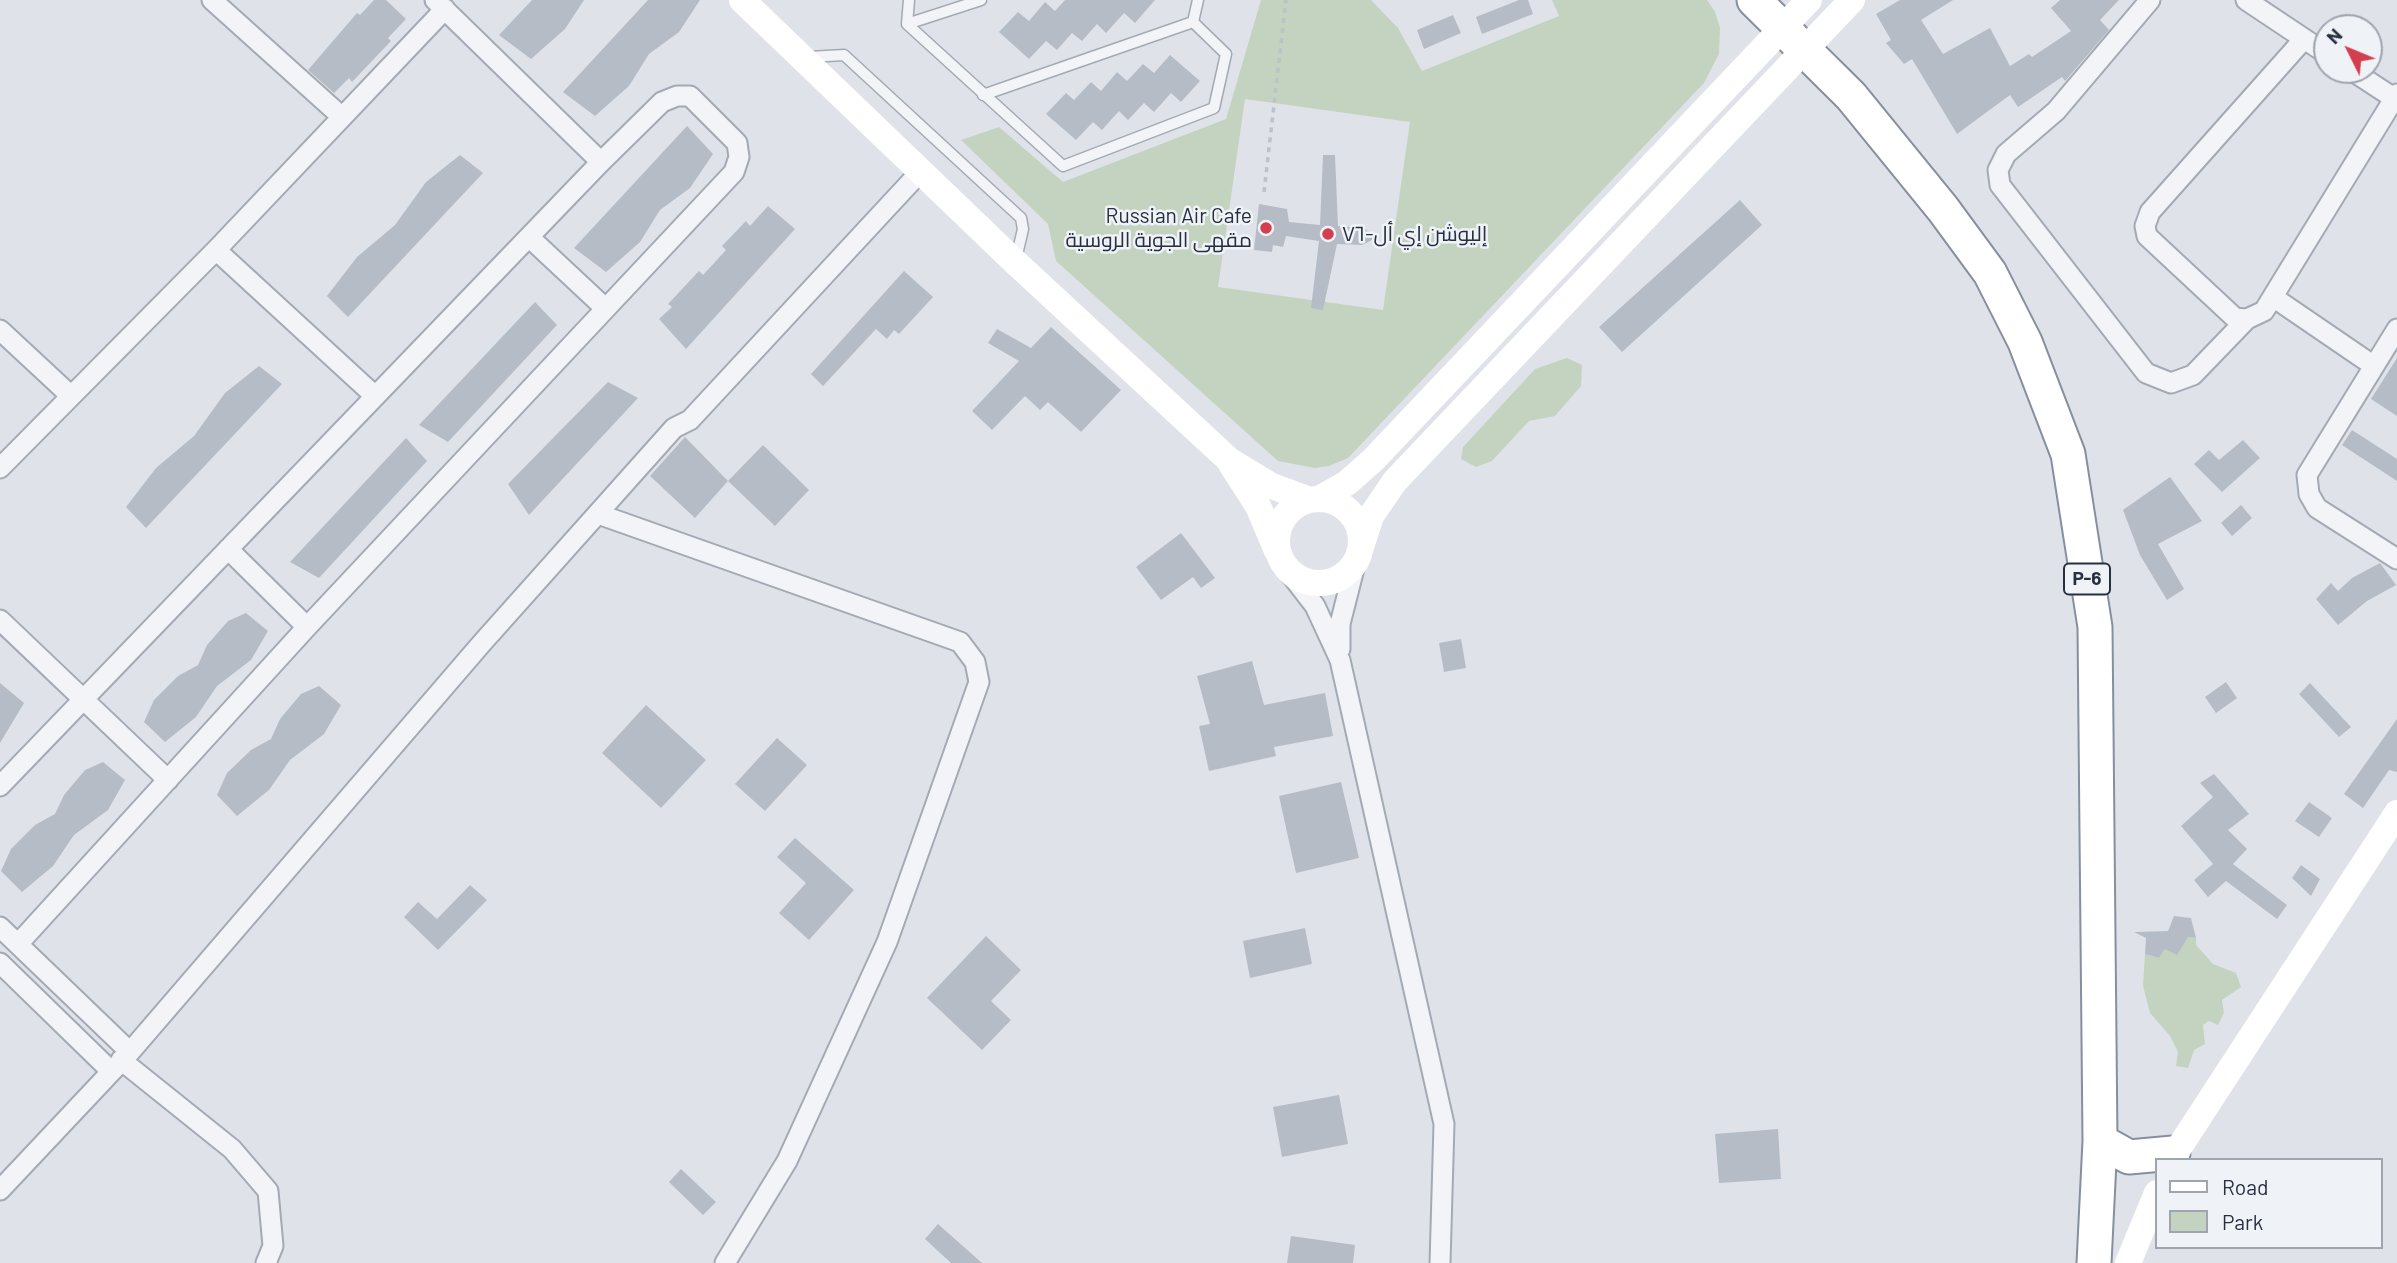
<!DOCTYPE html>
<html>
<head>
<meta charset="utf-8">
<style>
	body { margin:0 }
	#map { position:relative; width:2397px; height:1263px; overflow:hidden; background:#dfe3e9; font-family:Barlow,sans-serif }
	canvas { display:block }
	.legend { position:absolute; left:2155px; top:1158px; width:228px; height:91px; box-sizing:border-box; background:#eff2f6; border:2px solid #9fa4ae; margin:0; padding:9px 12px; list-style:none; font-size:21px; color:#273041 }
	.legend li { display:flex; align-items:center; gap:14px; height:35px }
	.legend b { width:35px; border:2px solid #9fa4ae }
	.north { position:absolute; left:2313px; top:14px; width:70px; height:70px; box-sizing:border-box; background:#eff2f6; border:2px solid #9fa4ae; border-radius:50%; rotate:313deg; font-size:19px; font-weight:700; line-height:28px; text-align:center; color:#273041 }
	.north::after { content:''; display:block; margin:auto; width:24px; height:32px; background:#d43f50; clip-path:polygon(50% 0,100% 100%,50% 72%,0 100%) }
</style>
</head>
<body>
<div id="map">
<canvas width="2397" height="1263"></canvas>
<ul class="legend">
<li><b style="height:9px;background:#fff"></b>Road</li>
<li><b style="height:19px;background:#c4d3c0"></b>Park</li>
</ul>
<div class="north">N</div>
</div>
<script>
const g = document.querySelector('canvas').getContext('2d');
g.lineJoin = 'round';
function fillPath(path, color) { g.fillStyle = color; g.fill(path, 'evenodd'); }
const poly = rows => new Path2D(rows.map(r => 'M' + r).join(''));
function trace(path, color, width, dash) { g.strokeStyle = color; g.lineWidth = width; g.lineCap = dash ? 'butt' : 'round'; g.setLineDash(dash || []); g.stroke(path); }
function label(font, color, halo, rows, align = 'center') {
  g.font = font + ' Barlow,Cairo,sans-serif'; g.lineWidth = 5; g.setLineDash([]); g.textBaseline = 'middle'; g.strokeStyle = halo; g.fillStyle = color; for (const [text, x, y, turn = 0] of rows) {
    g.save(); g.translate(x, y); g.rotate((+turn || 0) * Math.PI / 180); g.textAlign = isNaN(turn) ? turn : align; if (halo) g.strokeText(text, 0, 0); g.fillText(text, 0, 0); g.restore();
  }
}
const green = poly([
	[1261,0,1371,0,1398,28,1422,71,1559,16,1552,0,1707,0,1715,12,1720,28,1719,54,1704,83,1348,458,1329,466,1315,468,1278,461,1056,261,1048,224,961,140,999,127,1063,182,1226,119],
	[1245,99,1410,122,1383,310,1218,287],
	[1567,358,1582,365,1581,386,1555,416,1529,421,1492,461,1476,467,1461,459,1463,447,1535,369],
	[2188,937,2196,938,2196,945,2213,964,2236,973,2241,987,2222,1000,2224,1013,2218,1025,2209,1021,2203,1025,2205,1044,2194,1050,2188,1068,2176,1066,2178,1052,2170,1036,2150,1013,2143,986,2145,954,2159,958,2165,949]
]);
const building = poly([
	[374,0,386,0,406,19,388,38,391,41,352,82,349,78,334,93,308,70,357,13,360,15],
	[532,0,584,0,565,29,531,59,499,35],
	[648,0,700,0,679,32,649,54,629,86,595,116,563,92],
	[1065,0,1155,0,1135,23,1124,13,1106,33,1097,24,1082,41,1072,33,1057,50,1046,41,1029,59,999,32,1018,12,1029,21,1045,2,1055,11],
	[1519,0,1528,0,1533,14,1482,34,1476,17],
	[1900,0,1953,0,1921,20,1943,54,1990,28,2010,66,2029,54,2032,57,2071,31,2051,8,2060,0,2119,0,2100,20,2109,30,2065,81,2062,77,2018,107,2010,95,1957,134,1912,59,1904,64,1886,43,1891,40,1876,14],
	[1453,15,1461,33,1424,49,1417,30],
	[1170,55,1200,81,1181,102,1171,93,1154,112,1144,103,1128,120,1119,111,1102,130,1093,122,1076,140,1046,114,1066,93,1074,100,1091,82,1101,91,1117,72,1127,81,1143,64,1154,73],
	[687,126,713,154,690,188,660,210,640,242,606,272,574,248],
	[460,155,483,173,348,317,327,296,357,257,395,225,426,182],
	[1323,155,1335,155,1338,226,1363,228,1378,237,1362,245,1337,244,1323,310,1311,308,1319,241,1286,236,1283,247,1273,245,1272,252,1254,250,1259,204,1287,209,1289,222,1320,225],
	[1740,200,1762,225,1622,352,1599,327],
	[768,206,795,229,686,349,659,319,672,307,668,304,699,271,703,275,726,250,722,246,746,221,750,226],
	[904,271,933,297,899,334,894,330,887,339,876,329,823,386,811,374],
	[535,302,557,325,448,442,419,425],
	[1051,327,1121,390,1081,432,1048,402,1040,410,1025,396,992,430,972,411,1019,361,988,343,997,329,1031,348],
	[2397,358,2397,416,2371,399],
	[259,366,282,384,146,528,126,507,156,468,194,436,225,393],
	[608,382,638,398,529,515,508,484],
	[2352,430,2397,459,2397,481,2342,445],
	[685,437,728,481,695,518,650,476],
	[406,438,427,461,319,578,290,562],
	[2243,440,2260,458,2222,492,2194,464,2209,450,2219,460],
	[763,445,809,490,775,526,728,481],
	[2170,477,2202,521,2158,544,2184,589,2167,600,2140,555,2123,510],
	[2241,505,2252,518,2232,536,2221,523],
	[1181,533,1215,578,1201,588,1193,577,1161,600,1136,567],
	[2380,563,2396,585,2367,601,2338,625,2316,599,2331,583,2338,591,2352,578],
	[246,613,268,631,251,660,217,686,196,717,165,742,144,722,154,700,178,676,198,665,207,645,228,621],
	[1461,639,1466,668,1444,672,1439,643],
	[1252,661,1264,705,1325,693,1333,736,1274,747,1276,756,1209,771,1199,726,1210,724,1197,676],
	[2226,682,2237,698,2216,713,2205,697],
	[0,683,24,703,0,743],
	[2310,683,2351,727,2339,737,2299,694],
	[319,686,341,705,324,734,290,760,269,790,237,816,217,795,227,773,251,750,271,739,280,719,301,694],
	[646,705,706,760,661,808,602,753],
	[2397,719,2397,772,2389,770,2363,808,2344,794],
	[777,738,807,765,765,811,735,784],
	[103,762,125,780,108,810,74,835,53,866,22,892,1,871,11,849,35,825,55,814,64,795,85,770],
	[2214,774,2249,814,2228,830,2247,849,2233,864,2287,905,2277,919,2226,881,2208,897,2194,880,2213,864,2181,826,2213,797,2200,783],
	[1341,782,1359,858,1296,873,1279,796],
	[2309,802,2332,818,2319,837,2295,821],
	[795,838,854,890,809,940,779,913,806,883,777,857],
	[2301,865,2320,879,2311,896,2292,878],
	[470,885,487,900,438,950,404,917,418,902,437,919],
	[2174,916,2191,918,2196,938,2188,937,2177,955,2165,949,2159,958,2145,954,2146,938,2134,932,2168,931],
	[1305,928,1312,964,1250,978,1243,941],
	[986,936,1021,970,991,1001,1011,1020,982,1050,927,998],
	[1339,1095,1348,1144,1282,1157,1273,1107],
	[1778,1129,1781,1179,1719,1183,1715,1134],
	[681,1169,716,1202,703,1215,669,1182],
	[938,1224,982,1263,951,1263,925,1239],
	[1291,1236,1355,1245,1353,1263,1287,1263]
]);
const path = poly([
	[1264,192,1286,0]
]);
const lane = poly([
	[909,0,907,24,1063,166,1214,108,1226,54,1193,22,1198,0],
	[907,24,981,0],
	[809,57,844,55,1021,218,1023,229,1016,259],
	[983,95,1193,22]
]);
const street = poly([
	[212,0,342,117],
	[435,0,601,162],
	[2150,0,2056,111,2006,154,1998,170,2000,185,2146,373,2171,383,2193,375,2247,319],
	[2246,0,2327,54],
	[2304,39,2150,212,2145,226,2147,236,2235,318,2247,319,2264,311,2397,94],
	[2351,70,2397,100],
	[529,237,605,308],
	[216,250,375,396],
	[2273,297,2374,366],
	[2397,329,2307,475,2309,494,2317,508,2397,559],
	[0,330,71,396],
	[0,468,216,250,445,9],
	[598,514,960,642,975,662,979,682,887,942,787,1161,725,1263],
	[228,549,307,627],
	[1288,571,1315,606,1340,660,1444,1124,1440,1263],
	[0,620,168,780],
	[1340,649,1340,624,1356,561],
	[0,786,601,162,662,102,677,96,690,96,737,143,739,157,734,172,307,627,18,944],
	[0,927,130,1052],
	[0,963,111,1071],
	[121,1060,232,1149,268,1191,273,1246,266,1263],
	[0,1190,130,1052,482,643,674,428,690,420,921,171]
]);
const secondary = poly([
	[742,0,1015,262,1229,460,1272,486,1310,500],
	[1231,464,1258,506,1277,551],
	'1277 541a42 42 0 1 1 84 0a42 42 0 1 1-84 0Z',
	[1319,499,1347,483,1373,460,1809,0],
	[1359,553,1371,516,1395,481,1852,0],
	[2171,1160,2397,813],
	[2128,1263,2157,1193]
]);
const highway = poly([
	[1754,0,1851,96,1943,209,1990,273,2025,342,2068,454,2095,627,2100,1141,2094,1263],
	[2100,1141,2129,1157,2173,1153]
]);
const markers = [
	[1266,228,7,"#d43f50"],
	[1328,234,7,"#d43f50"]
];
const shields = [
	[2087,579,46]
];
const shieldNames = [
	["P-6",2087,579]
];
const poiNames = [
	["Russian Air Cafe",1252,216],
	["مقهى الجوية الروسية",1252,240],
	["إليوشن إي أل-٧٦",1342,234,"left"]
];
fillPath(green, '#c4d3c0');
fillPath(building, '#b6bcc6');
trace(lane, '#a4aab3', 13);
trace(street, '#a4aab3', 23);
trace(highway, '#868fa0', 37);
trace(path, '#bdc1c8', 3.5, [5, 5]);
trace(lane, '#f2f4f7', 10);
trace(street, '#f2f4f7', 19);
trace(secondary, '#fff', 26);
trace(highway, '#fff', 33);
for (const [x, y, r, color] of markers) { const dot = new Path2D(); dot.arc(x, y, r, 0, 2 * Math.PI); g.fillStyle = color; g.fill(dot); trace(dot, '#eff2f6', 2.5); }
for (const [x, y, w] of shields) { const box = new Path2D(); box.roundRect(x - w / 2, y - 15.5, w, 31, 5); g.fillStyle = '#eff2f6'; g.fill(box); trace(box, '#273041', 2); }
label('bold 19px', '#273041', null, shieldNames);
label('21px', '#273041', '#eff2f6', poiNames, 'right');
</script>
</body>
</html>
